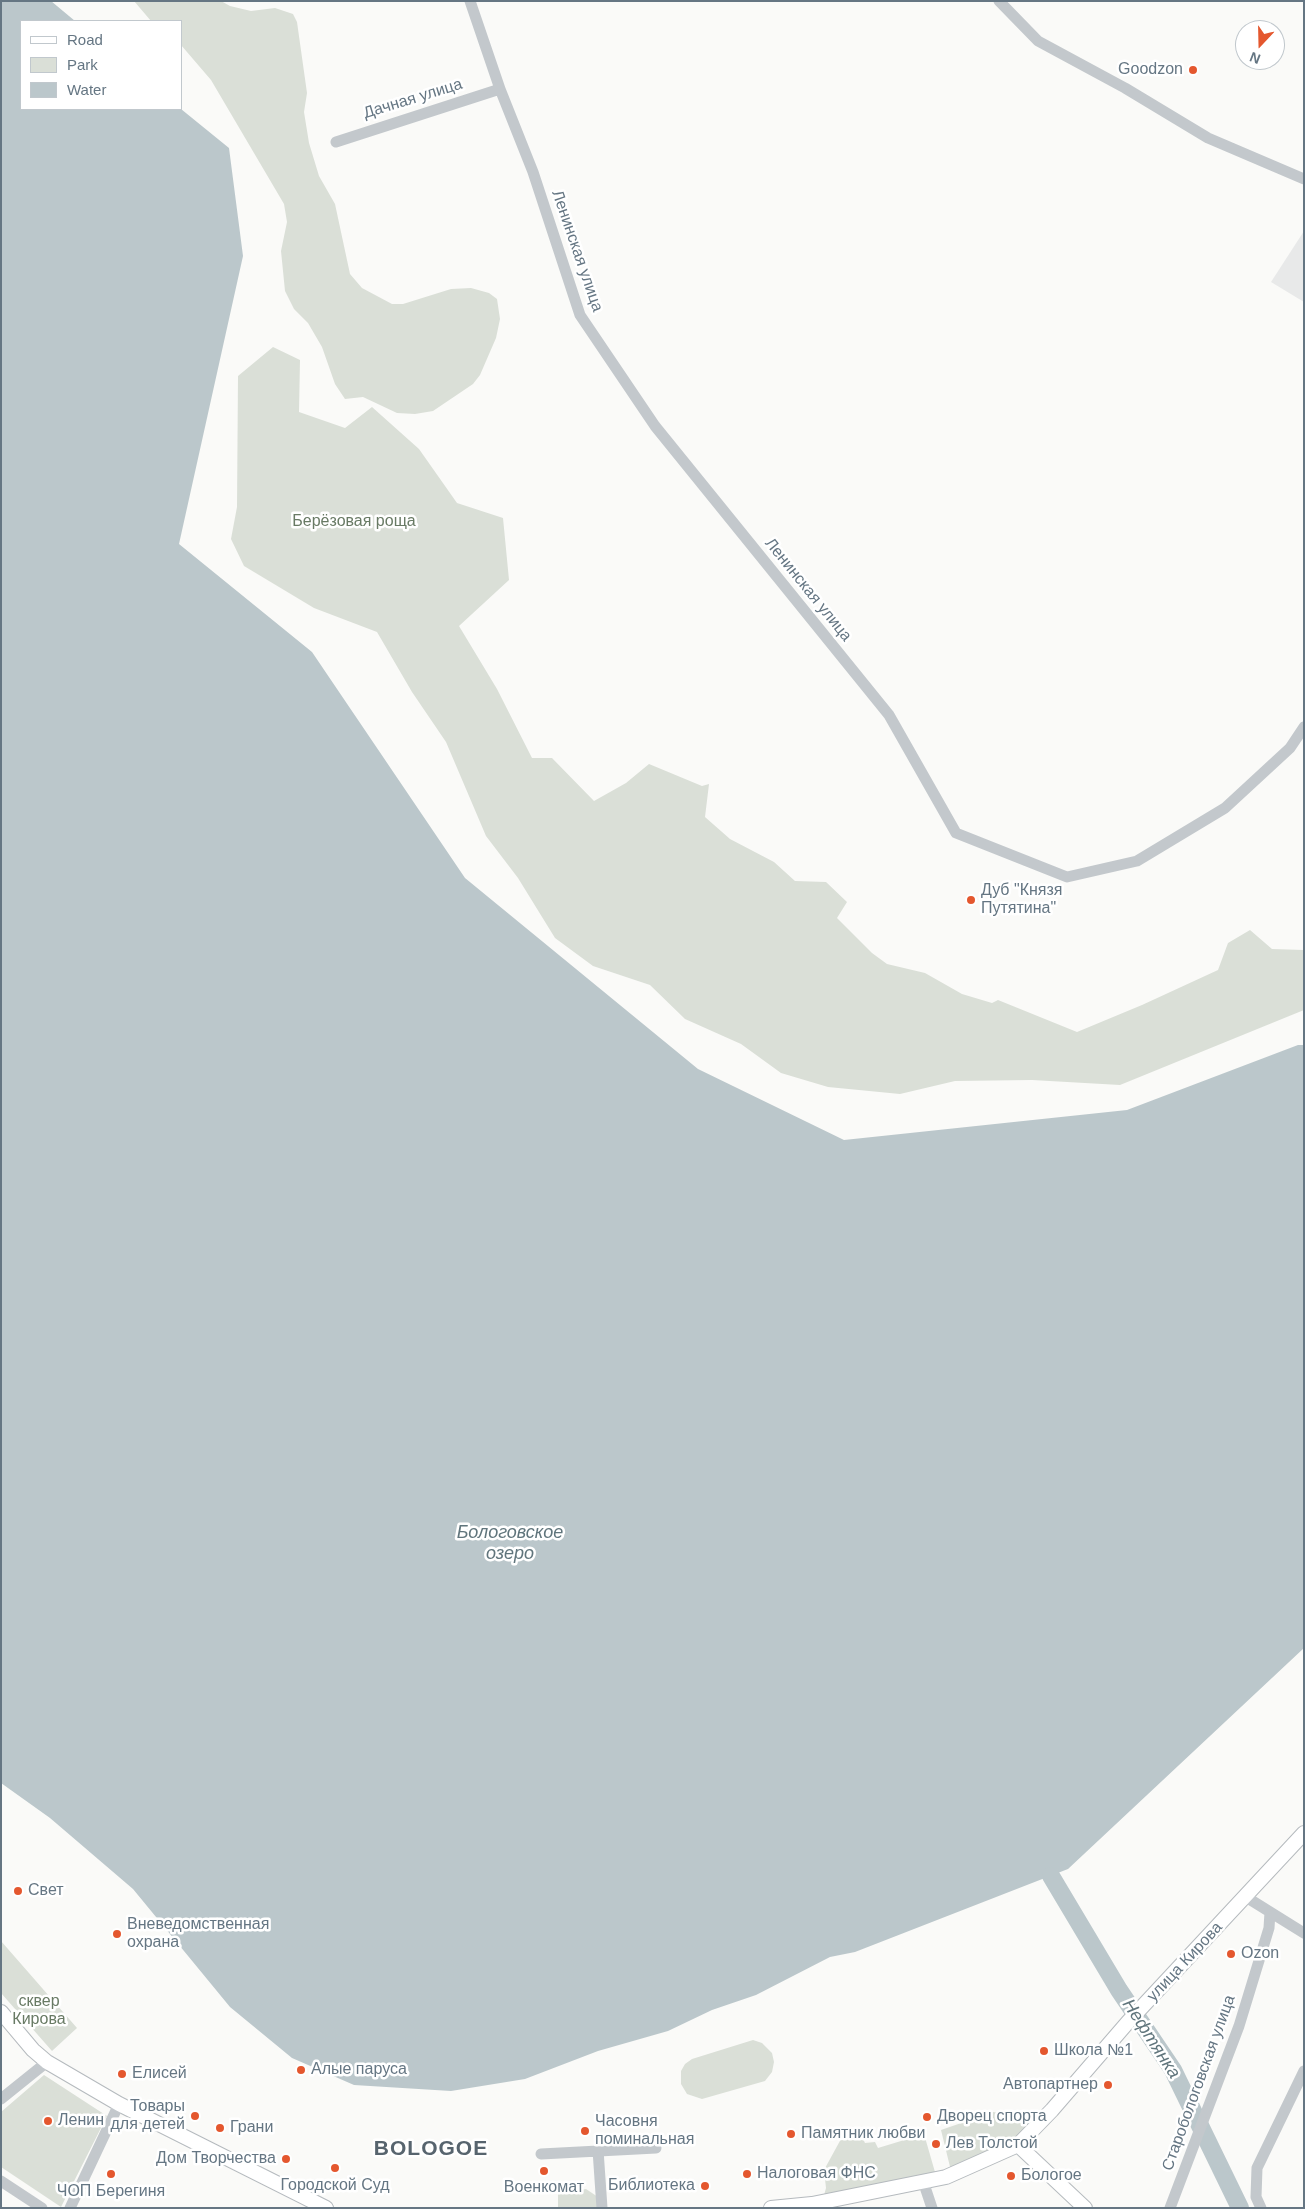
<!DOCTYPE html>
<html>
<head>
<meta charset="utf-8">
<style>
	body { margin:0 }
	#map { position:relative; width:1305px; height:2209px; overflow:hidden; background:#fafaf8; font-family:Arial,sans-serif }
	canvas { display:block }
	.frame { position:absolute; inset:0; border:2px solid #657683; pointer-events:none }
	.legend { position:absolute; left:20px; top:20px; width:162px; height:90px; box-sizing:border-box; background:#fff; border:1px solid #c1c8cd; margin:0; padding:6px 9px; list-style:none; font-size:15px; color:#657683 }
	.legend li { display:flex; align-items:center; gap:10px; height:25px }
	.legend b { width:25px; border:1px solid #c1c8cd }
	.north { position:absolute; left:1235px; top:20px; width:50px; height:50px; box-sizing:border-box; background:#fff; border:1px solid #c1c8cd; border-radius:50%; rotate:201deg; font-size:14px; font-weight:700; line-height:20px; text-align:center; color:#657683 }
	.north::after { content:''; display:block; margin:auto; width:18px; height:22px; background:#e4572e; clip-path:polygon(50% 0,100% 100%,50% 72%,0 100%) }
</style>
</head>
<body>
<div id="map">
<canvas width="1305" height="2209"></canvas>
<div class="frame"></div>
<ul class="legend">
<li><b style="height:6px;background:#fff"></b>Road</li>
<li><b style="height:14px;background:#dadfd7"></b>Park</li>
<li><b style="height:14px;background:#bbc7cb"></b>Water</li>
</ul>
<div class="north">N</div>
</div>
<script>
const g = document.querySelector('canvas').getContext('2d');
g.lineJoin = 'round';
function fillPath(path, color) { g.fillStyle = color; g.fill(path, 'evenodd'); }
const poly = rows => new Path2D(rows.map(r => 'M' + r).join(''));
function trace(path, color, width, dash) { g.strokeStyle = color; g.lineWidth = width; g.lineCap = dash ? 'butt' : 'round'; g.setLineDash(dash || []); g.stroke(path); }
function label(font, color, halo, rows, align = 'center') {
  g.font = font + ' Arial,sans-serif'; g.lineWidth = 5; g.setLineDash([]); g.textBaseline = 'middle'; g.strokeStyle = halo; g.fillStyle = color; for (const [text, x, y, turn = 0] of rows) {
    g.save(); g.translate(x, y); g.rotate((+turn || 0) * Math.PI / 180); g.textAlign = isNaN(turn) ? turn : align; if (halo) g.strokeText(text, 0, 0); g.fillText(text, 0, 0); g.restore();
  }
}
const built = poly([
	[1304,231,1304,302,1271,282]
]);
const green = poly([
	[134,1,221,1,230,6,251,11,275,8,293,14,297,22,307,93,304,112,309,143,319,176,335,204,350,274,362,288,392,304,403,304,451,289,471,288,489,293,497,299,500,319,496,338,480,375,473,384,433,411,415,414,397,413,363,397,345,399,335,384,322,347,308,323,294,309,285,291,281,251,287,222,284,204,211,80,181,45,181,21,151,21],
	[273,347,300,360,299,412,345,428,372,407,419,449,457,503,503,518,509,580,459,626,497,689,532,758,552,758,594,801,626,783,649,764,702,786,709,784,705,817,730,839,774,862,795,881,826,882,847,902,837,918,872,953,887,964,925,973,962,994,992,1003,998,1000,1077,1032,1142,1005,1218,970,1228,943,1250,930,1272,949,1304,950,1304,1010,1120,1085,1032,1080,955,1081,900,1094,828,1087,781,1073,741,1044,685,1019,650,985,593,966,555,938,518,878,486,836,446,742,412,692,377,632,314,608,244,566,231,539,237,507,238,376],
	[1,1941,77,2028,52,2051,1,1993],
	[753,2040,762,2043,772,2053,774,2062,772,2072,765,2081,702,2099,687,2094,681,2084,681,2071,685,2064,692,2059],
	[44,2075,107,2116,61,2207,1,2167,1,2112],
	[993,2112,1009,2114,1025,2120,1031,2125,1018,2138,952,2175,941,2130],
	[924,2134,937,2179,823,2199,826,2188,824,2170,841,2139,850,2135,861,2135,865,2143,875,2142,878,2148],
	[586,2189,598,2197,598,2208,558,2208,558,2194]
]);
const water = poly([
	[1,1,51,1,75,21,21,21,21,109,181,109,229,148,243,256,179,544,312,652,465,878,698,1069,844,1140,1127,1110,1298,1045,1304,1045,1304,1648,1068,1869,855,1952,830,1957,756,1995,712,2010,668,2031,598,2051,525,2079,451,2091,354,2085,292,2058,230,2007,133,1889,50,1818,1,1783]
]);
const river = poly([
	[1051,1876,1119,1990,1173,2070,1240,2208]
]);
const minor = poly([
	[470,1,500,89,533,172,580,315,655,426,889,715,956,833,1067,877,1137,861,1225,808,1290,748,1304,727],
	[999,1,1038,41,1125,88,1208,138,1304,179],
	[336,142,500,89],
	[1246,1897,1304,1933],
	[1,2099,47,2062],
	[598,2150,602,2208],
	[541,2154,656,2148],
	[1,2181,42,2208],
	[923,2181,932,2208],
	[70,2208,119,2104],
	[1170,2208,1239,2026,1269,1928,1270,1912],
	[1261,2208,1256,2197,1257,2168,1304,2071]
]);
const major = poly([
	[1,2012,33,2050,47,2062,119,2104,326,2208],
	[1018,2145,1085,2208],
	[771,2208,812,2204,946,2177,1018,2145,1052,2110,1128,2022,1304,1833]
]);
const markers = [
	[1193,70,5,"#e4572e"],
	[971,900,5,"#e4572e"],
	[18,1891,5,"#e4572e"],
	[117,1934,5,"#e4572e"],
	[1231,1954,5,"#e4572e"],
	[1044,2051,5,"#e4572e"],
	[301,2070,5,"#e4572e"],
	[122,2074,5,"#e4572e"],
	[1108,2085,5,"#e4572e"],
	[195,2116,5,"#e4572e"],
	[927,2117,5,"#e4572e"],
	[48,2121,5,"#e4572e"],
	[220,2128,5,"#e4572e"],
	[585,2131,5,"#e4572e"],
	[791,2134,5,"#e4572e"],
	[936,2144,5,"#e4572e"],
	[286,2159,5,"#e4572e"],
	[335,2168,5,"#e4572e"],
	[544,2171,5,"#e4572e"],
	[111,2174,5,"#e4572e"],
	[747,2174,5,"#e4572e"],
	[1011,2176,5,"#e4572e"],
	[705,2186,5,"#e4572e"]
];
const poiNames = [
	["Goodzon",1183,70,"right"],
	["Дуб \"Князя",981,891],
	["Путятина\"",981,909],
	["Свет",28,1891],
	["Вневедомственная",127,1925],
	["охрана",127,1943],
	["Ozon",1241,1954],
	["Школа №1",1054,2051],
	["Алые паруса",311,2070],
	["Елисей",132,2074],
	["Автопартнер",1098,2085,"right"],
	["Товары",185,2107,"right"],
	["для детей",185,2125,"right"],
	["Дворец спорта",937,2117],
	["Ленин",58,2121],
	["Часовня",595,2122],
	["поминальная",595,2140],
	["Грани",230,2128],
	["Памятник любви",801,2134],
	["Лев Толстой",946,2144],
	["Дом Творчества",276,2159,"right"],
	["Налоговая ФНС",757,2174],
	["Бологое",1021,2176],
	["Городской Суд",335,2186,"center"],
	["Библиотека",695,2186,"right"],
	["Военкомат",544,2188,"center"],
	["ЧОП Берегиня",111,2192,"center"]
];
const streetNames = [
	["Дачная улица",413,99,-17],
	["Ленинская улица",577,251,71],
	["Ленинская улица",808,590,51],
	["улица Кирова",1185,1962,-47],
	["Старобологовская улица",1199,2083,-70]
];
const parkNames = [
	["Берёзовая роща",354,522],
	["сквер",39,2002],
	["Кирова",39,2020]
];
const waterNames = [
	["Бологовское",510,1533],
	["озеро",510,1554],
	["Нефтянка",1151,2039,57]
];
const districtNames = [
	["BOLOGOE",431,2149]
];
fillPath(built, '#e8e9e9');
fillPath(green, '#dadfd7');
fillPath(water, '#bbc7cb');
trace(river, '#bbc7cb', 18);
trace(major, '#b5babe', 16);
trace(minor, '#c3c8cc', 11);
trace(major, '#fff', 14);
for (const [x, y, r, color] of markers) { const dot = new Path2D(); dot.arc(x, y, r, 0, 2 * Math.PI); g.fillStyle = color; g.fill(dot); trace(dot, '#fff', 2); }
label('16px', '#657683', '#fff', poiNames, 'left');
label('16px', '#657683', '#fff', streetNames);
label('16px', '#687a64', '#fff', parkNames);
label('italic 18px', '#60757c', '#fff', waterNames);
g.letterSpacing = '1px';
label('bold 21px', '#57646e', '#fff', districtNames);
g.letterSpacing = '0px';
</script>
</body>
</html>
